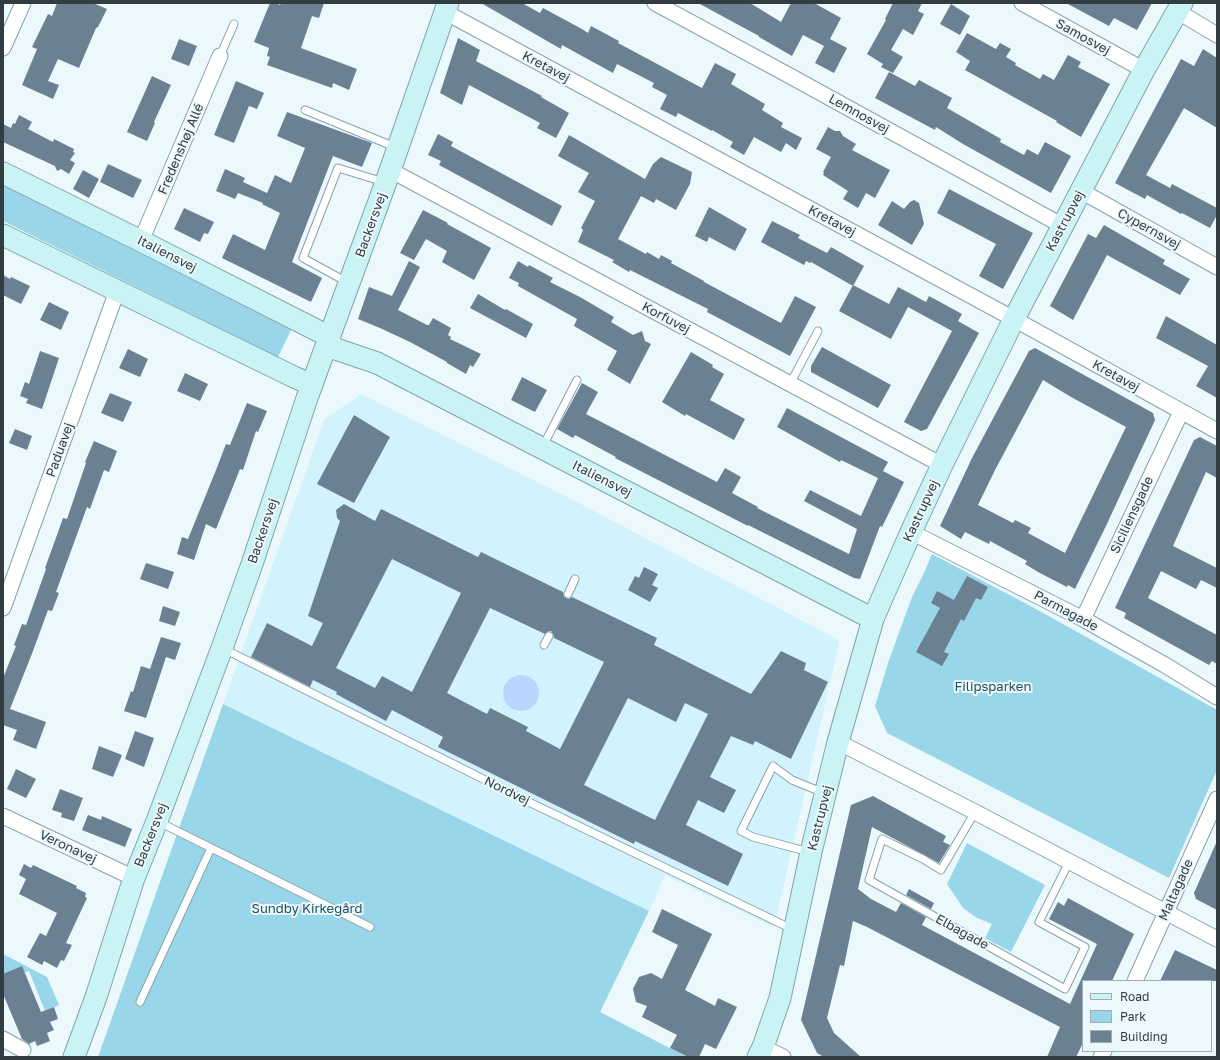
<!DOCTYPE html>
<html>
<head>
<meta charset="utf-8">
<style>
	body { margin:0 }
	#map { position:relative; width:1220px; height:1060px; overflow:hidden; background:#ebf8fc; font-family:"Golos Text",sans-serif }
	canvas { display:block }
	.frame { position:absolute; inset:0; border:4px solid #313d41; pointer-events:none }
	.legend { position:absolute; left:1082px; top:980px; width:130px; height:72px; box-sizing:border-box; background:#ebf8fc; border:1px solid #a1adb1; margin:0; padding:5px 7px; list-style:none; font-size:12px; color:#313d41 }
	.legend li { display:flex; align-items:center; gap:8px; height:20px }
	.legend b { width:20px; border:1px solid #a1adb1 }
</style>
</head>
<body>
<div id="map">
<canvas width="1220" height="1060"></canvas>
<div class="frame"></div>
<ul class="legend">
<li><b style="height:5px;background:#c9f3f5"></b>Road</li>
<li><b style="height:11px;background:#9ad6e9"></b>Park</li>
<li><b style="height:11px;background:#6b8192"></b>Building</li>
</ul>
</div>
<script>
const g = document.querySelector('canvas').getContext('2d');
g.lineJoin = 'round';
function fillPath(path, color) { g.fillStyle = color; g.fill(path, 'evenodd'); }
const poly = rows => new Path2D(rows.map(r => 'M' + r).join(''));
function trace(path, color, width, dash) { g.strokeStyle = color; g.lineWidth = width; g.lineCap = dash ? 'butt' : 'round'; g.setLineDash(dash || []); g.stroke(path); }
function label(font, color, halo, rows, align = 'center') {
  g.font = font + ' "Golos Text",sans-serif'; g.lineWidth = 4; g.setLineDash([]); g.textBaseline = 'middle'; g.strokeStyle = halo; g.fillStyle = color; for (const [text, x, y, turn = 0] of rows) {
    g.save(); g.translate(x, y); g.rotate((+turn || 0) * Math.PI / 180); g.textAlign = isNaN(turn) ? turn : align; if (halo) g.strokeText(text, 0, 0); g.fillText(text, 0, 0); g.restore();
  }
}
const built = poly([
	[361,394,573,500,835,638,839,643,774,927,665,875,649,911,223,704,324,420]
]);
const green = poly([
	[3,185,138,252,291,330,278,357,3,221],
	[932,554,1036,609,1217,710,1217,770,1169,878,887,733,875,706,889,660,912,597,924,573],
	[223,704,649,911,600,1012,687,1057,98,1057],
	[967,843,1045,885,1011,952,985,938,992,924,977,918,963,908,947,884],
	[3,954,47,977,59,1005,45,1011,29,971,15,976,3,974]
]);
const water = poly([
	'503 693a18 18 0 1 1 36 0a18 18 0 1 1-36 0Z'
]);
const building = poly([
	[57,3,93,3,107,9,98,27,96,28,79,68,58,59,48,81,59,85,53,99,22,85,37,49,32,47,48,14,52,16],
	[270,3,276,3,280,5,281,3,324,3,319,18,312,16,301,48,357,69,349,90,333,83,332,88,267,65,270,57,267,56,269,48,254,42],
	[481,3,522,3,540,13,543,8,582,29,588,33,591,26,619,41,618,43,702,88,715,63,736,74,731,84,765,104,762,110,783,123,781,127,802,138,796,150,786,143,781,152,754,137,744,155,730,147,733,142,712,130,712,131,678,113,676,117,660,109,667,95,652,87,654,83,617,64,613,73,562,45,561,49],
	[698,3,750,3,781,22,791,3,814,3,841,18,830,39,847,48,834,73,815,63,824,46,803,35,792,56,759,37,759,36],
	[893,3,922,3,918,11,924,14,913,35,903,29,891,50,903,57,893,73,881,67,883,64,867,54,886,20,885,19],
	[1066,3,1152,3,1137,30,1114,18,1109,26],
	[951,4,970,16,960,35,940,24],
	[967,33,996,49,1000,43,1011,49,1006,57,1016,63,1015,65,1040,79,1043,74,1054,80,1068,55,1081,62,1078,67,1110,84,1081,137,1056,122,1057,121,965,70,970,61,956,52],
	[458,38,480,50,476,61,542,96,541,97,569,113,556,138,537,128,540,123,469,85,462,105,440,93],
	[179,39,197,46,189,66,171,59],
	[1203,49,1217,58,1217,128,1184,108,1146,175,1170,188,1172,184,1217,208,1217,215,1210,228,1182,213,1181,214,1147,195,1145,199,1115,183,1181,59,1194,66],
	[889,72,915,86,919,80,952,98,947,108,1001,139,1000,142,1024,155,1027,149,1038,155,1045,142,1071,156,1051,193,963,144,936,127,935,130,875,98],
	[152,76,171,85,154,122,155,123,147,141,127,132],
	[236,81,264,93,257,109,249,106,234,143,214,135],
	[287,112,372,143,362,167,333,156,292,262,322,278,311,302,222,258,233,234,265,250,280,213,262,204,263,203,238,193,235,199,216,191,225,169,245,178,243,182,267,193,275,175,291,183,305,148,277,136],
	[19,115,32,122,28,129,53,142,54,139,74,149,73,152,75,153,70,160,75,163,69,174,61,169,57,171,55,166,3,142,3,124,11,128,13,123,15,124],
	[828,127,835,131,840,131,843,136,856,144,852,150,890,170,875,198,866,193,858,208,843,199,848,191,823,175,824,173,823,172,831,157,816,149],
	[438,134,453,142,451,146,562,206,552,226,439,165,441,161,428,155],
	[569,135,645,179,653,164,661,157,692,172,690,184,676,210,656,199,654,203,641,196,618,239,646,254,647,252,659,259,661,255,672,261,671,263,704,281,704,282,781,323,795,296,816,307,790,356,707,312,708,309,630,270,629,272,612,262,614,260,578,242,583,230,581,228,595,201,578,192,589,173,558,156],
	[108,164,142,180,133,198,100,182],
	[83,170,99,179,89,198,73,189],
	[949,189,1033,233,1003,289,979,276,996,244,937,213],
	[914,200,919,203,924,224,912,245,878,225,892,201,904,209,910,202],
	[709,207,747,229,735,251,709,237,707,242,695,236],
	[184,208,214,222,208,234,204,233,200,242,174,229],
	[423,210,448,223,447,224,491,248,474,280,442,262,447,251,426,239,414,260,400,253],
	[772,221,800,235,798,238,827,253,831,247,864,266,853,286,811,262,810,263,806,261,804,265,761,242],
	[1104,225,1165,260,1163,264,1190,279,1180,295,1107,255,1073,320,1050,306,1088,234,1096,238],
	[409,261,420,267,398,310,427,325,429,325,433,318,451,328,448,335,451,337,450,339,481,354,473,367,470,365,466,374,447,363,447,362,410,342,380,328,358,319,369,287,392,296],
	[518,261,528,267,529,265,553,278,550,282,580,297,614,317,611,322,633,335,642,331,645,341,651,344,630,384,607,370,617,351,574,326,577,319,518,286,519,283,509,278],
	[3,275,10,279,11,277,30,286,21,304,3,295],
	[853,285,889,304,898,287,926,302,929,296,962,314,958,321,979,333,927,429,921,431,904,422,952,331,908,307,891,339,839,311],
	[478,294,505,310,506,309,533,324,526,338,470,308],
	[49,302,69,312,61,330,40,320],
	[1166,316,1217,345,1217,398,1196,386,1208,366,1156,338],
	[822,347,891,385,878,408,811,372,811,366],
	[1035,348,1153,413,1155,420,1106,526,1075,589,1068,585,1067,587,1038,572,1025,564,1027,561,990,541,989,544,965,532,961,539,940,526,972,458,1029,351],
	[1043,380,1071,397,1126,427,1065,553,1028,533,1031,528,1015,520,1013,523,978,505,995,470],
	[128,349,148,359,140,377,119,368],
	[40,351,59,358,42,409,26,403,28,399,20,396,25,382,29,384],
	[691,352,713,365,712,367,724,374,710,400,745,419,734,440,686,414,685,416,662,402],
	[185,373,208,384,200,401,177,391],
	[522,377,547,390,535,412,511,400],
	[582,383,598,392,586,414,717,482,725,468,741,477,732,493,758,507,757,508,849,554,857,529,804,501,810,490,861,516,878,478,841,460,840,462,777,427,787,408,854,444,888,462,883,471,904,482,882,527,880,526,860,579,854,578,748,525,748,526,615,458,616,457,575,435,573,438,557,429],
	[110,393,132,402,123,422,101,413],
	[247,403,267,411,258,432,256,431,243,470,240,469,216,529,206,524,194,560,177,554,182,537,188,539,216,470,226,444,230,445],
	[354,415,390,437,354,503,317,484],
	[15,429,32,436,27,450,9,443],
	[1200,437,1217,446,1217,478,1206,472,1173,546,1217,568,1217,588,1201,580,1196,589,1161,571,1148,598,1217,635,1217,664,1212,661,1209,665,1124,618,1126,613,1115,608,1194,440],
	[94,441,117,451,109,472,104,470,90,509,87,507,56,592,59,593,52,611,48,610,33,651,10,709,46,722,36,749,13,740,17,730,3,725,3,678,16,646,14,645,22,624,26,625,46,569,45,568,57,535,63,518,67,519,86,463,85,462],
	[344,504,375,521,381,509,478,557,481,552,563,592,564,597,566,598,569,599,572,597,657,638,654,645,751,694,781,651,806,663,804,670,828,682,791,759,755,741,753,745,731,736,710,777,736,790,724,813,698,800,686,825,743,854,728,886,635,841,634,844,438,747,443,737,392,710,386,721,336,694,337,692,313,680,310,687,251,657,267,623,312,646,323,623,308,616,340,521,337,518,336,510],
	[392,559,461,593,412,692,382,676,375,688,336,668],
	[490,608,545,634,547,632,551,631,553,634,554,638,604,662,560,749,526,731,528,727,490,708,487,714,447,693],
	[628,698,676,722,685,703,708,714,655,820,584,785],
	[146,563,174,572,168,589,140,579],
	[644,567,658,574,652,585,658,588,650,602,628,590,635,576,639,578],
	[967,576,988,587,981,600,976,598,964,621,961,619,944,652,949,654,942,666,916,652,940,608,931,603,937,591,954,600],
	[163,606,180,612,175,626,159,621],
	[161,637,181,643,175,660,166,657,146,718,124,711,131,691,133,692,141,666,150,669],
	[135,731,154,738,144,767,125,759],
	[99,746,122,755,113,777,92,769],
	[16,769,36,779,26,798,7,789],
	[60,789,83,798,74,821,61,817,62,813,52,810],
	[873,796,946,836,943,842,950,845,939,863,872,827,858,889,871,899,896,912,901,903,926,917,922,925,1070,1004,1097,944,1049,919,1058,902,1064,906,1068,898,1134,934,1112,981,1083,981,1083,1043,1076,1057,1047,1057,1060,1027,867,927,853,921,844,966,840,965,827,1018,834,1033,861,1057,824,1057,817,1053,801,1020,851,805],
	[88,815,101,820,102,816,132,829,125,847,82,830],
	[1217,841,1217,910,1196,899,1194,893],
	[24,864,31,868,33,865,77,886,76,888,86,893,85,897,87,898,66,943,72,945,64,961,61,960,57,968,44,961,42,965,27,957,40,933,46,936,57,913,19,894,26,879,19,875],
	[909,889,934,903,931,909,906,895],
	[662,909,712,934,685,990,715,1006,718,998,737,1007,716,1049,705,1044,699,1057,688,1057,670,1048,677,1035,642,1017,647,1006,636,1002,633,989,639,977,651,973,662,979,678,945,652,932],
	[1175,950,1217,970,1217,981,1160,981],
	[22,966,41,1012,54,1007,58,1019,50,1022,54,1030,47,1033,50,1041,37,1046,35,1041,29,1044,22,1039,3,994,3,974]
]);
const lane = poly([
	[220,56,234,24],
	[305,110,395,147],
	[347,282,303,258,338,168,384,182],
	[790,384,818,331],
	[543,446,577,380],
	[568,594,575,579],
	[544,645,549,636],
	[224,649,529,802,792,929],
	[975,812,941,870,923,859,882,839,869,880,1065,989,1085,947,1039,922,1069,862],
	[159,822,370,927],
	[809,852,753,837,741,831,773,766,792,780,824,793],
	[140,1002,211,848]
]);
const street = poly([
	[655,3,790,76,1063,226],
	[1022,3,1144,70],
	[1177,11,1217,35],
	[445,12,1014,319,1217,431],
	[3,48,23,3],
	[390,170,942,465],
	[1081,191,1217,267],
	[141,241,220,56],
	[911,532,1083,619,1165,665,1217,697],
	[3,608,117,291],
	[1083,619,1181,412],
	[838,742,975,812,1217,939],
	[3,816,134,878],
	[1135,981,1217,799],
	[3,1039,23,1050],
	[763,1047,783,1057],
	[1101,1057,1104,1051]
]);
const secondary = poly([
	[3,173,141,241,330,337],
	[3,235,294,377,312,385],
	[327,346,377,363,873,619],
	[74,1057,96,997,134,878,157,821,222,648,252,564,307,398,386,182,448,3],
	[758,1057,763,1047,780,998,811,852,838,742,873,619,911,532,942,465,1014,319,1144,70,1182,3]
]);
const streetNames = [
	["Samosvej",1083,37,29],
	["Kretavej",546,67,28],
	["Lemnosvej",859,114,29],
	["Fredenshøj Allé",181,149,-67],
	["Kretavej",832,221,28],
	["Kastrupvej",1065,221,-62],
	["Backersvej",371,225,-70],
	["Cypernsvej",1149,229,29],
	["Italiensvej",167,254,27],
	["Korfuvej",666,318,28],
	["Kretavej",1116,376,29],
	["Paduavej",60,450,-70],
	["Italiensvej",602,479,27],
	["Kastrupvej",921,511,-65],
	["Siciliensgade",1132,515,-65],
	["Backersvej",263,531,-71],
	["Parmagade",1066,611,28],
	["Nordvej",507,791,26],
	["Kastrupvej",820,818,-76],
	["Backersvej",151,835,-68],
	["Veronavej",68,847,25],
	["Maltagade",1176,890,-66],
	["Elbagade",962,932,29]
];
const parkNames = [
	["Filipsparken",993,687],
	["Sundby Kirkegård",307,909]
];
fillPath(built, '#d2f3fd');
fillPath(green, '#9ad6e9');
fillPath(water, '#bcd5fe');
fillPath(building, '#6b8192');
trace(lane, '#85a3ac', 9);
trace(street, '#85a3ac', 17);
trace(secondary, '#85a3ac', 23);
trace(lane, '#fff', 7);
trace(street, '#fff', 15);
trace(secondary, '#c9f3f5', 21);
label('13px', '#313d41', '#ebf8fc', streetNames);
label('13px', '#23515e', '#ebf8fc', parkNames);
</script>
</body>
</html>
